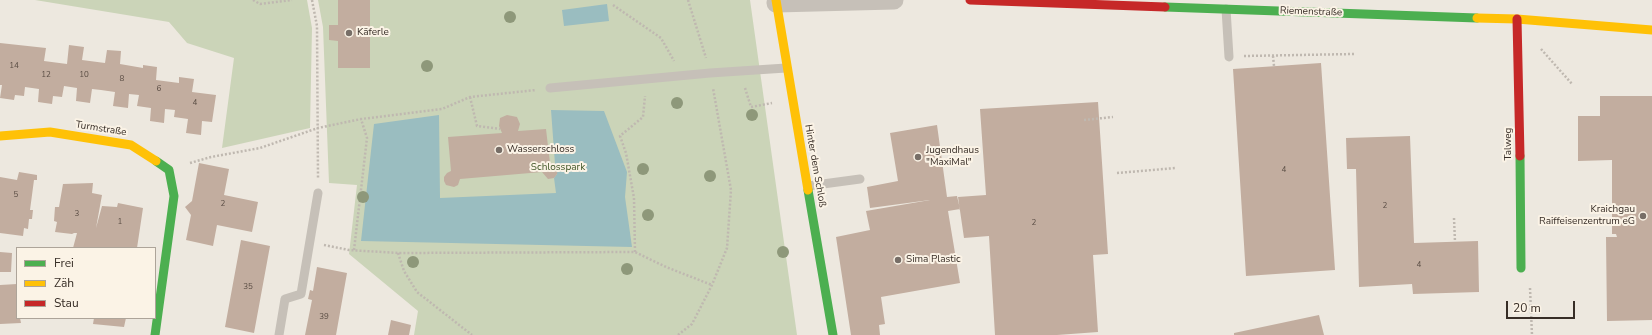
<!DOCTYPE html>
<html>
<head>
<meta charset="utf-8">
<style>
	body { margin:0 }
	#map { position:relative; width:1652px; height:335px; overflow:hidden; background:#ede8df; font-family:"Nunito Sans",sans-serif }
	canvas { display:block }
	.legend { position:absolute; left:16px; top:247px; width:140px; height:72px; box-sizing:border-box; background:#fbf3e6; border:1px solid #ada499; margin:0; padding:5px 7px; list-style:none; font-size:12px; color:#372d26 }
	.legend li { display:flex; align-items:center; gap:8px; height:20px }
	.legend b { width:20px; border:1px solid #ada499 }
	.scale { position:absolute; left:1506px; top:301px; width:69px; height:18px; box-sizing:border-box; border:2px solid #372d26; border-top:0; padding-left:5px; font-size:12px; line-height:14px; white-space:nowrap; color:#372d26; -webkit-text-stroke:3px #fbf3e6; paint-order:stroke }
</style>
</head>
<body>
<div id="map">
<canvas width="1652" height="335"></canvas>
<ul class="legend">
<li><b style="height:5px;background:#4caf50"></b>Frei</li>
<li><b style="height:5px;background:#ffc107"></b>Zäh</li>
<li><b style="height:5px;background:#c62828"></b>Stau</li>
</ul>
<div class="scale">20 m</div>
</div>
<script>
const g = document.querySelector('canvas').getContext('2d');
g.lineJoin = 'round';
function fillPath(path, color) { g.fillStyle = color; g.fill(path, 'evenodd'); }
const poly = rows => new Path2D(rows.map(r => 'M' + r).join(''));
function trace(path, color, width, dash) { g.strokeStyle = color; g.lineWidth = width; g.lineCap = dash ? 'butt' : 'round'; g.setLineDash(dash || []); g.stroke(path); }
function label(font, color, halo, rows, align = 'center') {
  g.font = font + ' "Nunito Sans",sans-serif'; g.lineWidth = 4; g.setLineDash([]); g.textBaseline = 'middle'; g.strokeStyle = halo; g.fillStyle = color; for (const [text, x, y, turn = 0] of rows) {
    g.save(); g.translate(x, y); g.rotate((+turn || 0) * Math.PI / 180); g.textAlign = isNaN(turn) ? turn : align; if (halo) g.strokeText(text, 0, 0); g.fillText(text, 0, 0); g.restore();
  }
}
const green = poly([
	[35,0,307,0,312,28,310,128,222,148,234,58,187,43,169,22],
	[318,0,750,0,797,335,414,335,418,311,349,254,357,185,329,183,323,27]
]);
const water = poly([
	[607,4,609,21,564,26,562,10],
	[551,110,604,111,627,172,625,197,632,247,361,241,374,124,439,115,440,198,556,193,554,178,557,174,557,169,555,164]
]);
const building = poly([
	[338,0,370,0,370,68,338,68,338,41,329,40,329,25,338,25],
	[0,43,46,48,44,61,67,64,69,45,84,47,82,60,105,63,107,50,121,51,120,64,143,68,143,65,157,67,156,80,179,83,179,77,194,79,192,92,216,95,212,122,202,121,201,135,186,133,188,119,174,117,175,110,165,109,164,123,150,121,151,108,137,106,139,95,129,94,128,108,113,106,115,92,101,90,92,89,90,103,76,101,77,88,64,86,62,97,53,96,52,104,38,102,39,89,25,87,24,96,15,95,14,100,0,98,2,85,0,85],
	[1321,63,1335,270,1246,276,1233,69],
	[1600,96,1652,96,1652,320,1607,321,1606,237,1617,237,1616,234,1612,234,1612,160,1578,161,1578,116,1600,116],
	[1098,102,1108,254,1093,255,1098,332,1057,335,995,335,989,236,964,238,958,197,986,195,980,109],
	[507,115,517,117,520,124,518,131,546,129,550,163,555,164,558,169,557,174,554,178,548,179,542,172,460,179,458,185,454,187,446,185,444,181,444,177,447,173,451,171,448,137,502,133,499,126,500,118],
	[937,125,947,197,957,196,960,209,948,211,960,283,881,297,885,324,879,325,880,335,851,335,836,237,870,230,866,211,930,200,870,208,867,187,898,181,890,133],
	[1410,136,1414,243,1478,241,1479,292,1413,294,1412,284,1359,287,1356,169,1347,169,1346,138],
	[199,163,229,169,224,195,258,202,252,232,217,225,213,246,186,240,191,215,185,207,192,201],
	[19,172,37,175,37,180,34,180,30,210,33,210,32,219,29,219,28,229,24,228,23,236,0,233,0,177,17,180],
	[93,183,92,193,102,195,96,228,102,206,117,207,118,203,143,208,137,248,73,248,77,233,74,233,72,234,55,232,57,222,54,221,55,207,59,207,63,184],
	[241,240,270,246,254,333,225,327],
	[0,252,12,253,11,272,0,272],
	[317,267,347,273,336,335,305,335,312,300,308,299,310,290,313,291],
	[17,284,17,318,20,318,21,323,0,324,0,285],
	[1319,315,1324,335,1234,335,1234,333],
	[94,318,126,318,124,327,93,324],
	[391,320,411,325,409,335,388,335]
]);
const path = poly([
	[253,0,260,4,292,0],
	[312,0,317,26,318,178],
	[688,0,706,58],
	[613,5,661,38,674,61],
	[1541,49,1572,84],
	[1244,56,1354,54],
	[1273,56,1274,66],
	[745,88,751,107,772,103],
	[470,97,477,126,500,129],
	[1084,120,1113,117],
	[190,163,211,157,260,148,318,128,361,119,442,109,470,97,536,90],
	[1117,173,1176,168],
	[1454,218,1455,242],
	[324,245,349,250,398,253,635,252,666,267,712,285],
	[354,250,367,138,361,119],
	[635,252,634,198,626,153,620,136,643,117,645,96],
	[398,253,404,271,417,292,472,335],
	[1530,288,1532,335],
	[678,335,692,324,712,285,727,248,731,190,713,88]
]);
const lane = poly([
	[1226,9,1229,57],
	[550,88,710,73,786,68],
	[808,186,860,179],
	[279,335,285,299,301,294,318,193]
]);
const street = poly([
	[776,3,894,0]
]);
const fast = poly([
	[1165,7,1477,18],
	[1520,156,1521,268],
	[808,190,833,335],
	[155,335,174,196,169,170,156,161]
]);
const slow = poly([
	[776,0,808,190],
	[1477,18,1517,19,1652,30],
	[0,136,50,132,131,145,156,161]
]);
const jam = poly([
	[970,0,1165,7],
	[1517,19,1520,156]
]);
const trees = [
	[510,17],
	[427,66],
	[677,103],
	[752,115],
	[643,169],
	[710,176],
	[363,197],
	[648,215],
	[783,252],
	[413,262],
	[627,269]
];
const markers = [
	[349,33,4,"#776e67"],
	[499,150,4,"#776e67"],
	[918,157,4,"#776e67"],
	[1643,216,4,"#776e67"],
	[898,260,4,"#776e67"]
];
const numberNames = [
	["14",14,66],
	["12",46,75],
	["10",84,75],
	["8",122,79],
	["6",159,89],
	["4",195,103],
	["4",1284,170],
	["5",16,195],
	["2",223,204],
	["2",1385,206],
	["3",77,214],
	["1",120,222],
	["2",1034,223],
	["4",1419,265],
	["35",248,287],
	["39",324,317]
];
const streetNames = [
	["Riemenstraße",1311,12,2],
	["Turmstraße",101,129,9],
	["Talweg",1509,144,-90],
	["Hinter dem Schloß",815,166,80]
];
const poiNames = [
	["Käferle",357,33],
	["Wasserschloss",507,150],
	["Jugendhaus",926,151],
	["\"MaxiMal\"",926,163],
	["Kraichgau",1635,210,"right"],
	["Raiffeisenzentrum eG",1635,222,"right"],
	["Sima Plastic",906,260]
];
const parkNames = [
	["Schlosspark",558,168]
];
fillPath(green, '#cbd4b8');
fillPath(water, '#9abdc0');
fillPath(building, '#c2ad9f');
trace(path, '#bfb8b0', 2.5, [2, 2]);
trace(lane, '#c6c0b8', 9);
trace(street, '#c6c0b8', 19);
trace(fast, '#4caf50', 9);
trace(slow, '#ffc107', 9);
trace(jam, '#c62828', 9);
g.fillStyle = '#8e987a';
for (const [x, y] of trees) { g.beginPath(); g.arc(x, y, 6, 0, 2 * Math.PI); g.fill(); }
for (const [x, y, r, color] of markers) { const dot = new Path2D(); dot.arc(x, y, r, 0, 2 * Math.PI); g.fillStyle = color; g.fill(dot); trace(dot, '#fbf3e6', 1.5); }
label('8px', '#5a4d44', null, numberNames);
label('10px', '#372d26', '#fbf3e6', streetNames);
label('10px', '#372d26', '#fbf3e6', poiNames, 'left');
label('10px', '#415728', '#fbf3e6', parkNames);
</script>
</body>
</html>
